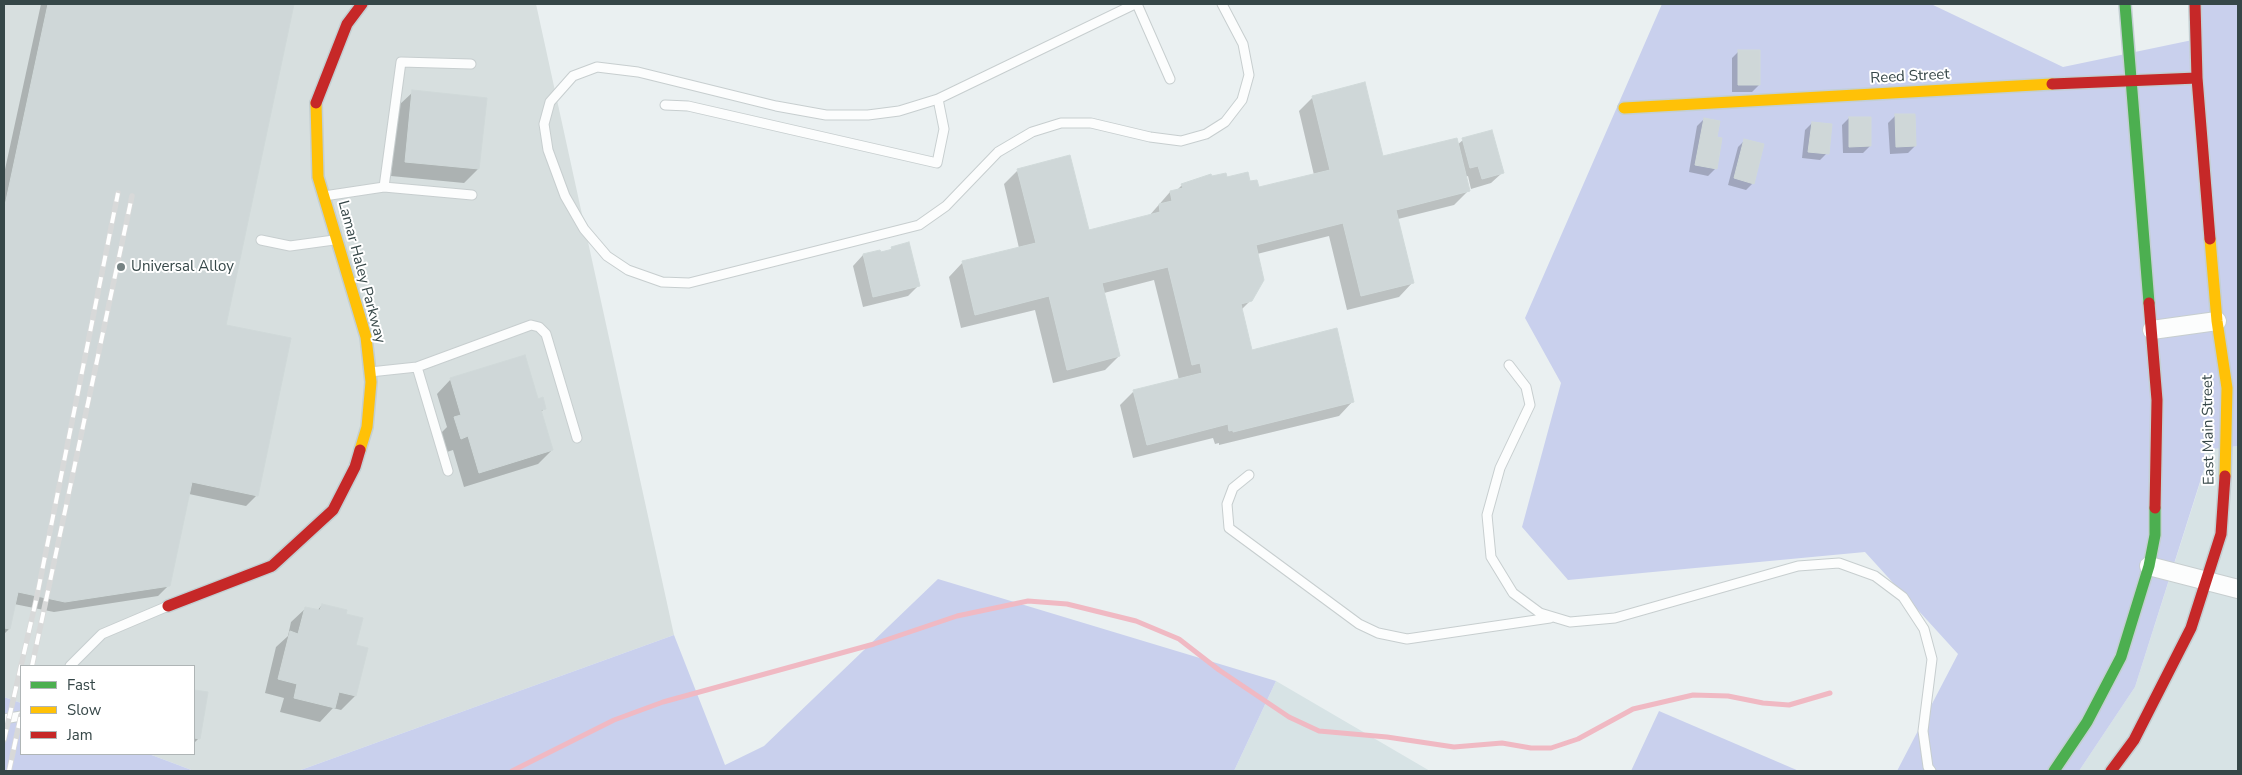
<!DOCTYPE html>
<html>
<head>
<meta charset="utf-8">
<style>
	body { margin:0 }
	#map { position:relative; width:2242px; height:775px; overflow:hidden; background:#eaf0f1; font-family:"Nunito Sans",sans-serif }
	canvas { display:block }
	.frame { position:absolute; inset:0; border:5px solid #364748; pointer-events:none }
	.legend { position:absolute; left:20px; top:665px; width:175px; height:90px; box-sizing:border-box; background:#fff; border:1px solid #afb5b6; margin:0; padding:6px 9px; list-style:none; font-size:15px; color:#364748 }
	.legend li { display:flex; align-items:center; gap:10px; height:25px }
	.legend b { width:25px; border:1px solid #afb5b6 }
</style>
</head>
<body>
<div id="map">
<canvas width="2242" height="775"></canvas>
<div class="frame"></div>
<ul class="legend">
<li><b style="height:6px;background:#4caf50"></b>Fast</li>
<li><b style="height:6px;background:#ffc107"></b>Slow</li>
<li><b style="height:6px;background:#c62828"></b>Jam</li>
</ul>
</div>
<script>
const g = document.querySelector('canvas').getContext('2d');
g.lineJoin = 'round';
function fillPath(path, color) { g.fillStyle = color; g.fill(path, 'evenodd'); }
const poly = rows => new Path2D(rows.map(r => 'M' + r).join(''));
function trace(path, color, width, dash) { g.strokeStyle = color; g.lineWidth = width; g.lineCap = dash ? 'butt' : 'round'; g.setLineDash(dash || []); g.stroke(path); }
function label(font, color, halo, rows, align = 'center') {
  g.font = font + ' "Nunito Sans",sans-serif'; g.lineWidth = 4; g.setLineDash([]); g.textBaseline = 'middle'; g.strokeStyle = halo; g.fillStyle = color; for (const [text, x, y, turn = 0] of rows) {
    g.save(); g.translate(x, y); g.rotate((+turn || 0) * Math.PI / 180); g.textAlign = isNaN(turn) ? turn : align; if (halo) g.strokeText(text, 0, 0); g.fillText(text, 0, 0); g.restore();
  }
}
const residential = poly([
	[2238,446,2238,771,2079,771,2135,687,2206,464,2204,449],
	[1276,681,1430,771,1234,771]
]);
const industrial = poly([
	[4,4,536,4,674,635,298,771,194,771,149,754,194,754,194,666,21,666,21,703,4,697]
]);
const green = poly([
	[1662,4,1931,4,2063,67,2202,38,2194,4,2238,4,2238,446,2204,450,2206,463,2135,687,2079,771,1897,771,1958,654,1865,552,1568,580,1522,527,1561,383,1525,318],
	[938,579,1276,681,1234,771,298,771,674,635,725,765,764,746],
	[4,697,21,703,21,754,149,754,194,771,4,771],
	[1659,711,1799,771,1631,771]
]);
const shadow = poly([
	[41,4,293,4,224,326,256,496,246,506,189,494,169,585,158,596,54,612,14,604,9,629,4,634,4,174],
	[1739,51,1759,85,1752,92,1732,92,1732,58],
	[413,92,478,169,464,183,391,176,398,106],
	[1313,97,1382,158,1457,145,1463,140,1502,173,1491,183,1471,189,1468,176,1465,177,1468,191,1454,205,1398,219,1413,282,1399,297,1347,310,1329,236,1257,254,1251,300,1241,310,1251,351,1353,401,1339,416,1219,445,1219,443,1215,444,1213,438,1133,458,1120,405,1134,391,1179,380,1154,280,1104,293,1119,356,1105,370,1053,383,1035,310,961,328,949,277,963,262,1019,248,1004,184,1018,170,1088,231,1149,216,1170,192,1176,191,1182,185,1226,178,1250,183,1258,189,1314,175,1299,111],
	[1895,116,1915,146,1908,153,1890,154,1888,123],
	[1849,118,1870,146,1863,153,1843,153,1842,125],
	[1704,119,1715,138,1715,169,1708,176,1689,172,1697,126],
	[1812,123,1827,153,1820,160,1802,158,1805,130],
	[1745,140,1753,183,1746,190,1728,185,1738,147],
	[892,248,918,286,908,296,863,307,853,266,863,255,888,252],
	[451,379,537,400,545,408,541,412,552,450,538,464,464,487,453,450,447,452,441,433,447,427,437,394],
	[322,605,344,615,354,646,367,649,355,696,341,710,333,708,320,722,280,712,284,698,265,693,276,647,288,636,291,622,306,608,317,611],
	[194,691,207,693,199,738,194,743]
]);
const stream = poly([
	[512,771,614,720,663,702,874,644,957,616,1028,601,1067,604,1136,621,1179,639,1219,670,1289,717,1319,731,1387,737,1454,747,1502,743,1531,748,1551,748,1578,739,1633,709,1693,695,1728,696,1763,703,1789,705,1830,693]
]);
const building = poly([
	[48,4,294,4,226,325,291,338,258,496,192,482,170,586,65,602,18,592,10,629,4,628,4,210,48,4],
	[1738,50,1760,50,1760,85,1738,85,1738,50],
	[1365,82,1383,156,1457,138,1470,191,1396,210,1414,283,1361,296,1343,223,1256,245,1264,280,1252,301,1241,304,1252,350,1337,328,1354,402,1233,432,1233,430,1229,431,1228,424,1147,445,1133,390,1202,373,1200,363,1192,365,1168,267,1102,283,1120,356,1067,370,1049,296,975,315,962,261,1036,243,1017,169,1070,155,1089,230,1160,212,1159,204,1172,201,1170,191,1183,188,1181,184,1211,174,1212,176,1226,173,1227,177,1248,172,1250,181,1257,180,1259,187,1330,170,1312,96,1365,82],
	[412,90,487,98,479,169,405,162,412,90],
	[1895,114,1915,114,1916,146,1896,147,1895,114],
	[1849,117,1871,117,1871,146,1849,147,1849,117],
	[1704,118,1720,121,1717,137,1722,138,1717,169,1695,165,1704,118],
	[1812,122,1832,124,1829,154,1808,152,1812,122],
	[1492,130,1504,173,1482,179,1478,166,1470,168,1462,138,1492,130],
	[1744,139,1764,144,1754,184,1734,178,1744,139],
	[909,242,920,286,873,297,863,254,880,250,881,252,889,250,892,249,891,247,909,242],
	[525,355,538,399,543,397,546,409,541,410,553,450,479,473,468,436,461,439,454,417,461,415,450,378,525,355],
	[322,604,347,610,346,614,363,618,356,645,368,648,356,696,339,692,335,708,294,698,297,684,278,679,290,631,298,634,305,607,320,610,322,604],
	[194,690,208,692,200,739,194,738,194,690]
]);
const lane = poly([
	[1137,4,1170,79],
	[938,99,899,111,868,115,826,115,776,106,638,72,597,67,573,76,550,102,544,124,548,150,565,196,584,229,607,256,628,270,662,282,689,283,919,225,946,206,998,152,1032,132,1061,123,1091,123,1150,137,1181,141,1206,134,1225,122,1242,100,1249,75,1243,44,1222,4],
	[665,105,688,106,937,163,944,129,938,99,1135,4],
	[384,187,401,62,471,64],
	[324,196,384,187,472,195],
	[261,240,290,246,334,240],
	[1509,365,1526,387,1530,405,1500,468,1487,515,1491,557,1513,593,1540,613,1570,622,1615,618,1798,566,1839,563,1875,576,1903,597,1924,629,1932,659,1923,731,1928,767,1931,771],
	[417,367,448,471],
	[370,372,417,367,531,325,539,327,546,334,577,438],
	[1249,475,1233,488,1227,504,1229,528,1359,624,1378,633,1407,639,1550,618],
	[70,666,102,634,168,606],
	[4,719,21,716]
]);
const street = poly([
	[2152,330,2217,321],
	[2149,566,2238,589]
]);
const fast = poly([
	[2125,4,2149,303],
	[2054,771,2087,722,2121,657,2149,566,2155,535,2155,508]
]);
const slow = poly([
	[316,103,318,177,366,337,371,382,367,427,360,450],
	[1624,108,2052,84],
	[2210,239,2217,321,2227,388,2225,476]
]);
const jam = poly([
	[2195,4,2197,78,2210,239],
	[2052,84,2197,78],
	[316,103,347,24,362,4],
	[2149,303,2157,400,2155,508],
	[168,606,272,566,333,510,355,467,360,450],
	[2111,771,2134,740,2191,628,2221,534,2225,476]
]);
const rail = poly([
	[32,666,132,196],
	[4,740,37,596,118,193],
	[9,771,21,715]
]);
const markers = [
	[121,267,5,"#758283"]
];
const streetNames = [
	["Reed Street",1910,77,-3],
	["Lamar Haley Parkway",361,272,75],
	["East Main Street",2209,430,-91]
];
const poiNames = [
	["Universal Alloy",131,267]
];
fillPath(residential, '#d7e3e5');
fillPath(industrial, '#d7dfdf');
fillPath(green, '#c9d0ed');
fillPath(shadow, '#0003');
trace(stream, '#f0b9c3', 5);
fillPath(building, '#cfd7d8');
trace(building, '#d0d9d9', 1);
trace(lane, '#c7cecf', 11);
trace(street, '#c7cecf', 20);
trace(fast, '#c3cfd2', 14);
trace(slow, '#c3cfd2', 14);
trace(jam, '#c3cfd2', 14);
trace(lane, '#fcfdfd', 9);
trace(street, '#fcfdfd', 18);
trace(fast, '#4caf50', 11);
trace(slow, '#ffc107', 11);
trace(jam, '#c62828', 11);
trace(rail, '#d8d9d9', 5.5);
trace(rail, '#fff', 4, [11]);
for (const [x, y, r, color] of markers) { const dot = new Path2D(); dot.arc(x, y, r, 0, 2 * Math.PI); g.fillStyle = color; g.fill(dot); trace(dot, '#fff', 2); }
label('15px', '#364748', '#fff', streetNames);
label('15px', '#364748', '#fff', poiNames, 'left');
</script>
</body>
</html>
